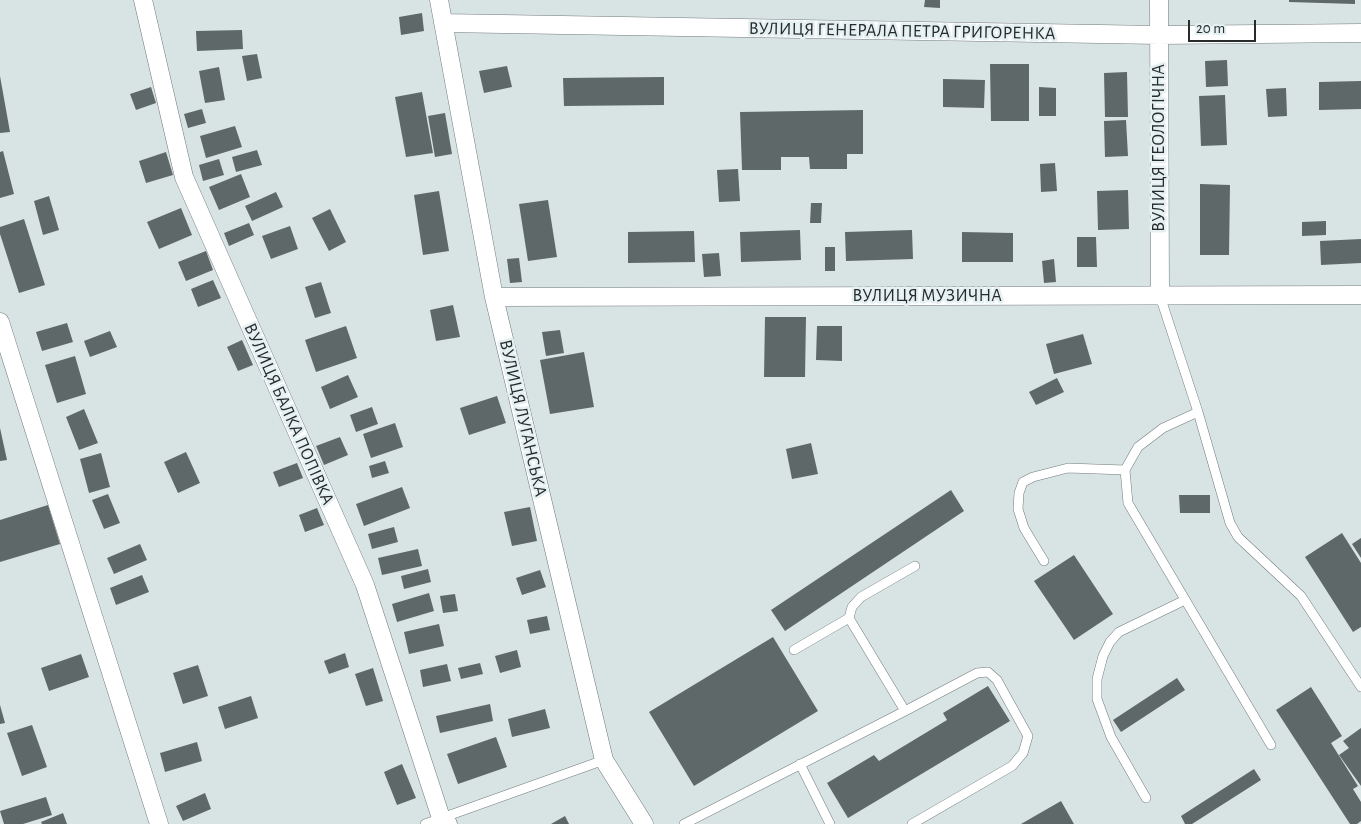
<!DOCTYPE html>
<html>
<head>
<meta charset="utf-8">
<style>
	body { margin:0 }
	#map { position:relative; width:1361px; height:824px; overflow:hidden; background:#d8e3e4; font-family:"Alegreya Sans",sans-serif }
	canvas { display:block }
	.scale { position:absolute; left:1188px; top:20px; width:68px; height:22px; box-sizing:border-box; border:2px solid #272b2c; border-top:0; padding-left:6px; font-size:15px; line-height:18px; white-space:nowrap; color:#272b2c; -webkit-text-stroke:4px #e5f0f2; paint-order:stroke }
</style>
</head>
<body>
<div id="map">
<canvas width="1361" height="824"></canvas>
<div class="scale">20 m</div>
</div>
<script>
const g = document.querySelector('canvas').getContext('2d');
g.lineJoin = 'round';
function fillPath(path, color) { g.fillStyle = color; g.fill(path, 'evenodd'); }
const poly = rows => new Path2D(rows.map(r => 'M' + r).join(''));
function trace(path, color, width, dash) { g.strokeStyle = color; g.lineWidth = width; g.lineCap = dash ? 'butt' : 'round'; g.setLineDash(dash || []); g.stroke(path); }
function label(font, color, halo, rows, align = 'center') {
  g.font = font + ' "Alegreya Sans",sans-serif'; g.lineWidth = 5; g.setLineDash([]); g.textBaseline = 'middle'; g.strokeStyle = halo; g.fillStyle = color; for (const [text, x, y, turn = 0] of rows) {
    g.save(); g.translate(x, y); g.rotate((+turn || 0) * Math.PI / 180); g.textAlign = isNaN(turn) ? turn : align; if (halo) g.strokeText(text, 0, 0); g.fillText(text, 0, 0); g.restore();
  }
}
const building = poly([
	[925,0,940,0,940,8,924,7],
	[1289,0,1355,0,1355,4,1289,2],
	[422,13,424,31,401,35,399,17],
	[242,30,243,49,197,51,196,31],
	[257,54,262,78,247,81,242,56],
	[1227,60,1228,86,1206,87,1205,61],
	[990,64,1029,64,1029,121,991,121],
	[507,66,512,87,484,93,479,71],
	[219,67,225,100,205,103,199,71],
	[1127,72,1128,117,1105,117,1104,73],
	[0,76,10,132,0,133],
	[664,77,664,105,564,106,563,78],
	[943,79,985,80,984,108,943,107],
	[1361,81,1361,109,1319,110,1319,82],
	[151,87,156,103,136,110,130,94],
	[1039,87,1056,88,1056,116,1039,116],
	[1286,88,1287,116,1268,117,1266,89],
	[422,92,433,153,406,157,395,97],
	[1225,95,1227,145,1201,146,1199,96],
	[202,109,206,123,188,128,184,114],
	[863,110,863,154,847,154,847,169,810,169,809,157,781,157,781,170,742,170,740,112],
	[445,113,452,154,435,157,428,116],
	[1126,120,1128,156,1105,157,1104,121],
	[235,126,242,147,206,158,200,136],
	[257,150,262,165,236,172,232,157],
	[3,151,14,194,0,198,0,152],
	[166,152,173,175,146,183,139,161],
	[219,159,224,175,203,181,199,165],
	[1055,163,1057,191,1041,192,1040,164],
	[738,169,740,201,719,202,717,170],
	[241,174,250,197,219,210,209,187],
	[1200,184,1230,185,1229,255,1200,255],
	[1128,190,1129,229,1098,230,1097,191],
	[439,191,449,251,423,255,414,195],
	[276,192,283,207,252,221,245,206],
	[49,196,59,230,43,235,34,201],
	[548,200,557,257,528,261,519,204],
	[811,203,822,203,821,223,810,223],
	[181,208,192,235,159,249,147,222],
	[330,209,346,242,329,251,312,218],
	[24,219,45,285,19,293,0,234,0,227],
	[1326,221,1326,235,1302,236,1302,222],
	[249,223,254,235,229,246,224,233],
	[290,226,298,249,271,259,262,236],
	[800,230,801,260,741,262,740,232],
	[912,230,913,259,846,261,845,232],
	[694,231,695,262,628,263,628,232],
	[962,232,1013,233,1013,262,962,262],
	[1077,237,1096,237,1097,267,1077,267],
	[1361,239,1361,263,1321,265,1320,241],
	[825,247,835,247,835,271,825,271],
	[206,251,213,270,186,281,178,262],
	[719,253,721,276,704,277,702,254],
	[519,258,522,282,510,283,507,259],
	[1054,259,1056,282,1044,283,1042,261],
	[213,280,221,298,198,307,191,289],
	[321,282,331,313,315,318,305,287],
	[453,305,460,337,436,341,430,310],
	[765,317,806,317,805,377,764,377],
	[67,323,73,342,42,351,36,332],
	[346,326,357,358,316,372,305,340],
	[817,326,842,326,842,361,816,360],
	[560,330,564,353,546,356,542,332],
	[110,331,117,347,90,357,84,341],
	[1083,334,1092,364,1054,374,1046,344],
	[242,340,253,365,238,371,227,347],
	[584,352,594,407,550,414,540,360],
	[75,356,86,394,57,403,45,365],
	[348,375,358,397,330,409,321,387],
	[1057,378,1064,392,1036,405,1029,392],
	[497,396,506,423,469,435,460,408],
	[372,407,378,424,356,432,350,415],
	[84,409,98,443,79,450,66,417],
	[395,423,403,447,371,458,363,434],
	[0,428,7,460,0,461],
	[340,437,348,455,324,465,316,446],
	[811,443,818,474,792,479,786,449],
	[186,452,200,483,178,493,164,462],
	[101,453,110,487,89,493,80,459],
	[385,461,389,473,372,478,369,466],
	[297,463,303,478,279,487,273,472],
	[402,487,410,508,364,526,356,504],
	[951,490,964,511,785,631,771,610],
	[108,494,120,523,104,529,92,500],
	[1179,495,1210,495,1210,513,1180,513],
	[48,505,60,544,0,562,0,520],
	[530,507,537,541,512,546,504,512],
	[317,508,324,525,305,532,299,515],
	[394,527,398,542,372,549,368,534],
	[1342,533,1361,563,1361,627,1353,632,1305,557],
	[1361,538,1361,558,1352,544],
	[140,544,147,560,114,574,107,558],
	[418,549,422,566,382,575,378,558],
	[1074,555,1113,614,1074,640,1034,581],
	[428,569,431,582,404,589,401,576],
	[540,570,546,587,522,595,516,578],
	[142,575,149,592,116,605,110,588],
	[429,593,434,611,397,622,392,604],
	[455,594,458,611,443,613,440,596],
	[547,616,550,630,530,634,527,620],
	[439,624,444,646,409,654,404,632],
	[773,637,818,711,694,786,649,712],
	[517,650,521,667,500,673,495,656],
	[345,653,349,667,329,674,324,661],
	[81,654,89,677,49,691,41,668],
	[480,663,483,674,461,679,458,668],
	[447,664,451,681,423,687,420,670],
	[198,665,208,696,183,704,173,673],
	[373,668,383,701,366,706,355,674],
	[1177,678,1185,690,1121,732,1113,720],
	[988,686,1010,721,848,818,827,783,874,755,879,761,947,720,943,713],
	[1311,687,1342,736,1331,743,1358,786,1353,789,1361,802,1361,821,1357,824,1350,824,1276,710],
	[251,696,258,718,225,729,218,707],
	[490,704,493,721,440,733,436,716],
	[0,705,5,723,0,724],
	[545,709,550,728,512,737,508,719],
	[32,725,47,767,22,776,7,733],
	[1361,728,1361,786,1339,755,1349,748,1343,741],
	[496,737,507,767,458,784,447,754],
	[197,742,202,761,165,772,160,753],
	[402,764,416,798,397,805,384,772],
	[1254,769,1261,780,1192,824,1185,824,1181,816],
	[205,793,211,809,183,821,176,806],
	[46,797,52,815,23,824,4,824,0,811],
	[1061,801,1074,824,1021,824],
	[63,813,67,824,42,824,41,822],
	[565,816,569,824,551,824]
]);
const service = poly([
	[1160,296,1198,412,1230,523,1238,537,1301,596,1361,687],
	[1198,412,1163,428,1138,447,1125,470,1128,503,1271,745],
	[1044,561,1024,528,1018,509,1019,493,1023,482,1033,477,1068,468,1125,470],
	[794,650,849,618],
	[905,711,977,673,988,672,997,680,1028,736,1023,753,1012,766,912,824],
	[800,764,830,824],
	[1146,798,1111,737,1097,699,1097,679,1103,656,1110,642,1119,632,1185,600],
	[425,824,604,760],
	[684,824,905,711,849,618,852,607,861,597,915,566]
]);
const minor = poly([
	[143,0,184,177,365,585,441,818,448,824],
	[439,0,494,297,604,760,644,824],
	[1159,0,1160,296],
	[443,23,1159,35,1361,33],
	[494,297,1361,295],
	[0,322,159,824]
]);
const streetNames = [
	["ВУЛИЦЯ ГЕНЕРАЛА ПЕТРА ГРИГОРЕНКА",902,31,1],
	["ВУЛИЦЯ ГЕОЛОГІЧНА",1159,148,-90],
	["ВУЛИЦЯ МУЗИЧНА",927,296],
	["ВУЛИЦЯ БАЛКА ПОПІВКА",289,414,66],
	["ВУЛИЦЯ ЛУГАНСЬКА",523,418,77]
];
fillPath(building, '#5e6869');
trace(service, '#727b7d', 10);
trace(minor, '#727b7d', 19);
trace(service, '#fff', 9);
trace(minor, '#fff', 18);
label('18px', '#272b2c', '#e5f0f2', streetNames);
</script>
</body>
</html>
